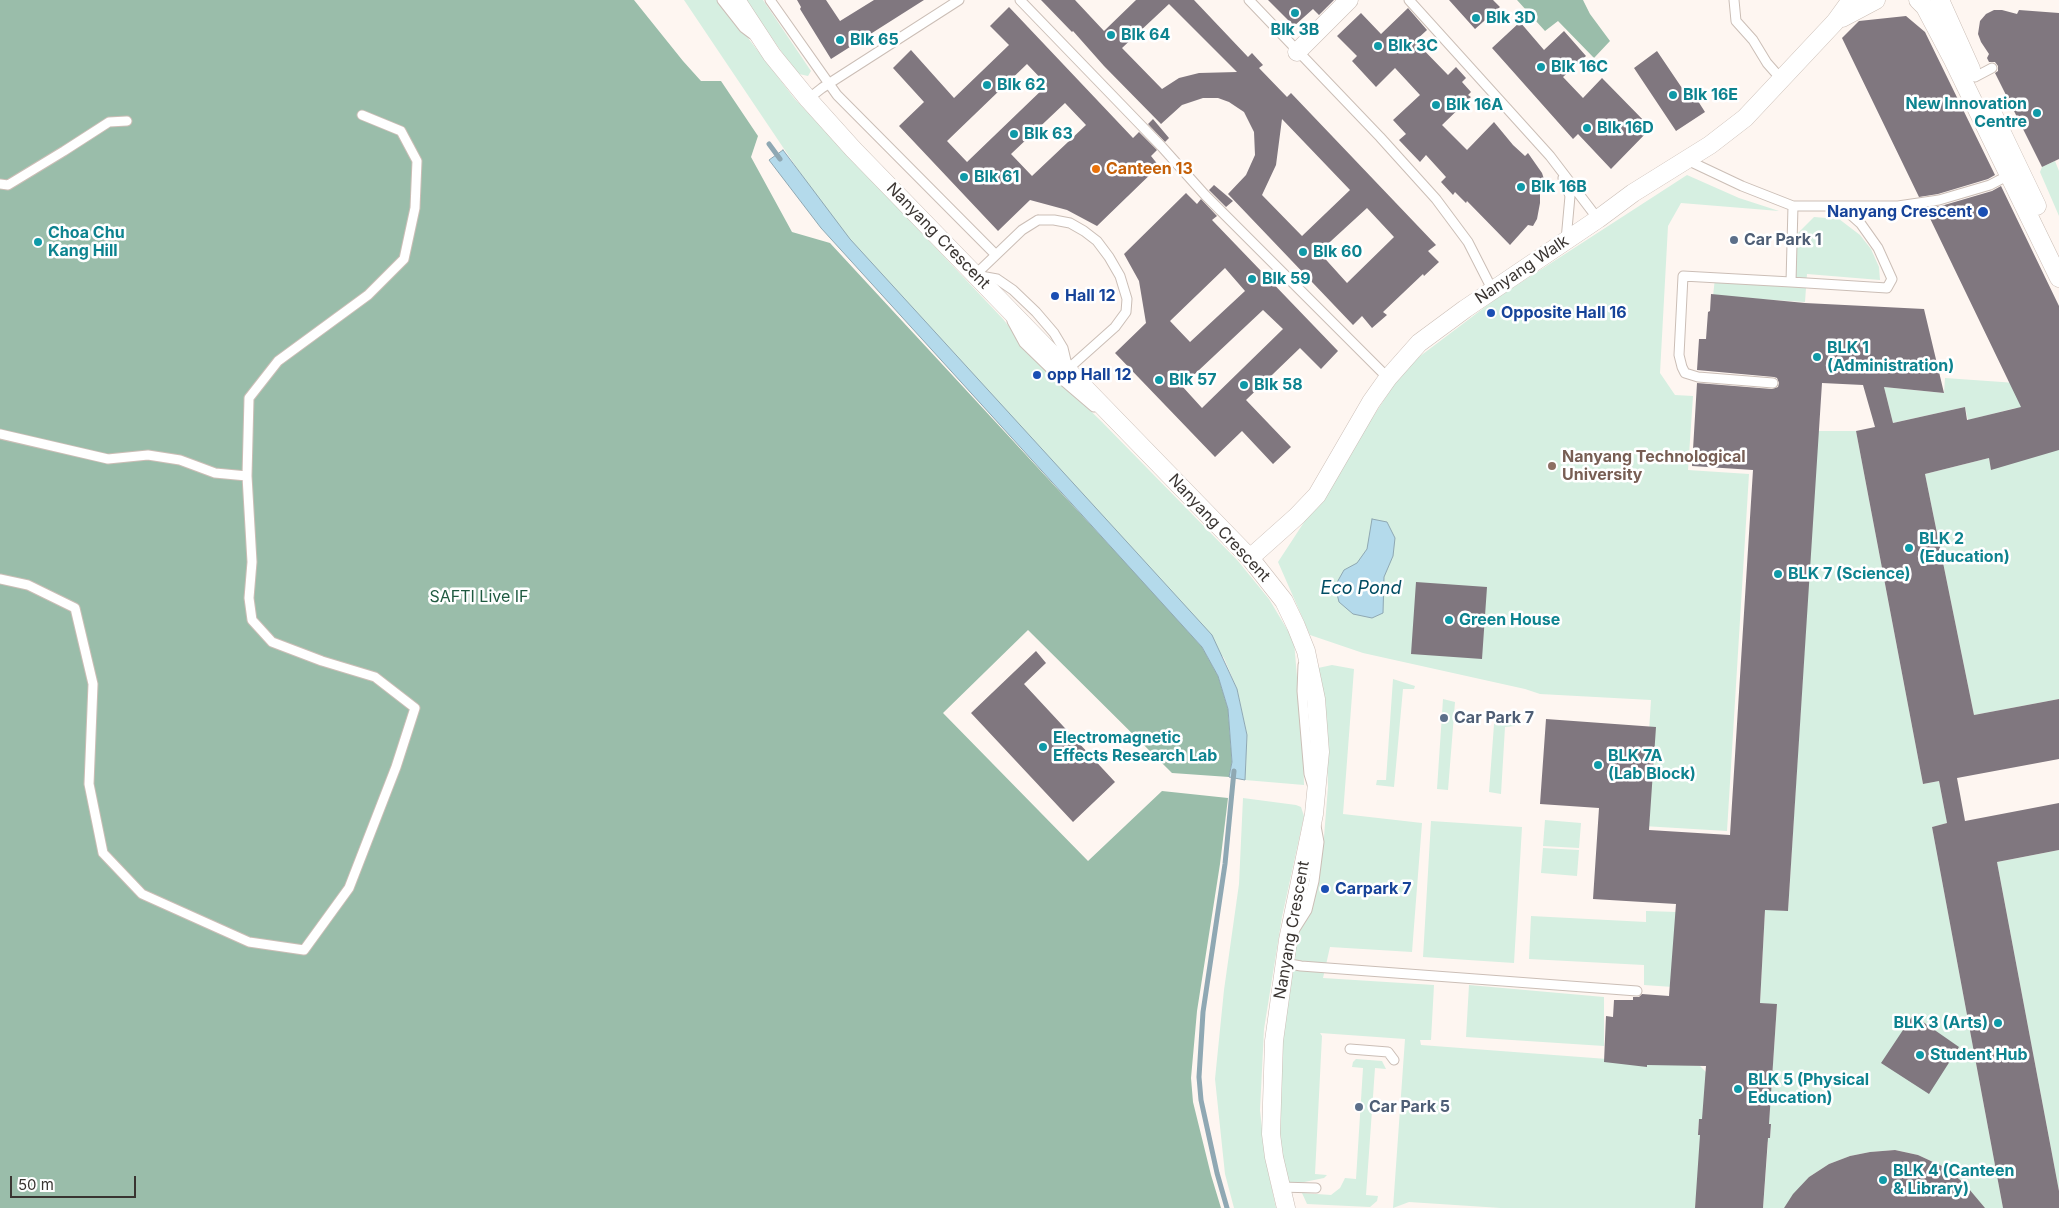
<!DOCTYPE html>
<html>
<head>
<meta charset="utf-8">
<style>
	body { margin:0 }
	#map { position:relative; width:2059px; height:1208px; overflow:hidden; background:#fef6f1; font-family:Inter,sans-serif }
	canvas { display:block }
	.scale { position:absolute; left:10px; top:1176px; width:126px; height:22px; box-sizing:border-box; border:2px solid #393431; border-top:0; padding-left:6px; font-size:15px; line-height:18px; white-space:nowrap; color:#393431; -webkit-text-stroke:4px #fff; paint-order:stroke }
</style>
</head>
<body>
<div id="map">
<canvas width="2059" height="1208"></canvas>
<div class="scale">50 m</div>
</div>
<script>
const g = document.querySelector('canvas').getContext('2d');
g.lineJoin = 'round';
function fillPath(path, color) { g.fillStyle = color; g.fill(path, 'evenodd'); }
const poly = rows => new Path2D(rows.map(r => 'M' + r).join(''));
function trace(path, color, width, dash) { g.strokeStyle = color; g.lineWidth = width; g.lineCap = dash ? 'butt' : 'round'; g.setLineDash(dash || []); g.stroke(path); }
function label(font, color, halo, rows, align = 'center') {
  g.font = font + ' Inter,sans-serif'; g.lineWidth = 5; g.setLineDash([]); g.textBaseline = 'middle'; g.strokeStyle = halo; g.fillStyle = color; for (const [text, x, y, turn = 0] of rows) {
    g.save(); g.translate(x, y); g.rotate((+turn || 0) * Math.PI / 180); g.textAlign = isNaN(turn) ? turn : align; if (halo) g.strokeText(text, 0, 0); g.fillText(text, 0, 0); g.restore();
  }
}
const green = poly([
	[684,0,719,0,794,98,1003,319,1026,348,1102,422,1238,561,1269,599,1294,641,1303,749,1304,785,1245,780,1247,735,1237,689,1224,658,920,317,860,255,813,192],
	[746,0,763,0,811,71,808,76,799,74,794,70],
	[2055,161,2059,171,2059,216,2040,172,2042,167],
	[1687,175,1739,198,1779,211,1681,203,1668,226,1660,373,1675,395,1693,396,1688,470,1749,474,1727,831,1643,826,1651,700,1540,694,1525,689,1363,653,1310,635,1278,562,1401,374,1415,360,1497,298],
	[1814,217,1839,219,1860,235,1871,249,1879,267,1880,280,1807,274,1805,302,1713,296,1715,278,1793,283,1797,234],
	[1945,378,2059,386,2059,699,1974,715,1925,474,1989,458,1991,469,2016,408,1968,420,1965,407,1893,423,1884,387,1944,393],
	[1818,431,1856,431,1923,784,1939,781,1947,823,1932,827,2003,1208,1983,1208,1964,1183,1944,1167,1918,1155,1895,1150,1870,1152,1850,1156,1829,1164,1809,1177,1784,1208,1763,1208,1768,1142,1760,1138,1770,1138,1771,1124,1762,1123,1769,1120,1777,1005,1760,1003,1765,909,1788,911],
	[1332,665,1354,669,1343,814,1422,823,1412,952,1330,947,1323,978,1434,985,1431,1040,1420,1040,1421,1045,1700,1066,1706,1072,1705,1119,1699,1119,1698,1134,1703,1135,1695,1208,1501,1208,1409,1202,1393,1208,1405,1039,1320,1033,1322,1036,1315,1174,1327,1175,1324,1178,1280,1187,1271,1134,1293,914,1323,849,1328,787,1326,725,1322,684,1318,668],
	[1393,679,1415,686,1414,689,1403,689,1394,787,1376,785,1377,780,1386,780],
	[1443,699,1455,702,1448,790,1437,789],
	[1495,711,1509,715,1514,718,1516,722,1515,726,1505,727,1501,794,1489,792],
	[1243,798,1296,805,1301,807,1304,816,1282,917,1264,1029,1260,1110,1265,1157,1276,1208,1234,1208,1225,1174,1215,1079,1224,990,1239,884],
	[1545,820,1581,823,1579,848,1543,846],
	[1431,821,1522,827,1514,963,1423,957],
	[1543,848,1579,850,1577,876,1541,873],
	[2059,850,2059,1191,1997,862],
	[1646,911,1677,912,1673,987,1644,985,1644,965,1529,959,1531,916,1646,922],
	[1469,985,1604,997,1604,1046,1466,1037],
	[1356,1059,1382,1061,1386,1069,1375,1068,1366,1195,1378,1196,1377,1201,1370,1207,1307,1204,1302,1193,1331,1195,1340,1188,1345,1178,1356,1179,1363,1068,1352,1067,1353,1062]
]);
const forest = poly([
	[0,0,634,0,683,61,701,81,721,81,758,136,751,157,792,232,830,243,1138,576,1202,647,1218,676,1228,709,1232,762,1229,777,1172,773,1028,630,943,713,1088,861,1162,791,1228,798,1220,864,1197,1011,1191,1078,1193,1102,1211,1175,1221,1208,0,1208],
	[1517,0,1583,0,1590,14,1610,41,1594,58,1558,21,1545,31]
]);
const water = poly([
	[783,150,850,239,1212,635,1237,689,1247,735,1245,780,1229,777,1232,762,1228,709,1218,676,1202,647,821,228,769,160,783,150],
	[1372,519,1387,522,1395,538,1393,556,1384,577,1383,613,1372,618,1353,614,1339,602,1335,586,1344,570,1357,563,1367,549,1372,519]
]);
const stream = poly([
	[769,144,780,159],
	[1227,1208,1217,1173,1201,1100,1199,1077,1203,1012,1225,864,1234,771]
]);
const building = poly([
	[797,0,826,0,840,21,874,0,924,0,831,59,800,9,801,7],
	[1041,0,1075,0,1104,31,1136,0,1194,0,1248,57,1252,53,1263,65,1259,68,1287,97,1291,93,1436,245,1428,251,1439,262,1424,276,1423,274,1383,312,1387,315,1372,328,1362,316,1353,325,1228,194,1246,175,1255,155,1254,132,1244,112,1229,102,1218,98,1203,98,1182,105,1161,124,1104,66,1073,31,1072,32],
	[1169,4,1237,72,1199,73,1179,78,1162,89,1122,48],
	[1282,119,1350,190,1302,236,1262,195,1276,165],
	[1367,208,1394,237,1347,283,1319,252],
	[1268,0,1334,0,1319,15,1313,9,1294,26],
	[1449,0,1493,0,1500,7,1475,29],
	[1009,7,1133,138,1139,132,1157,150,1151,156,1159,166,1097,226,1067,210,1030,200,998,231,899,126,924,102,893,68,911,50,954,98,1009,45,990,26],
	[1027,64,1047,85,967,162,947,141],
	[1065,103,1086,125,1032,176,1011,154],
	[1408,8,1427,30,1415,41,1448,75,1456,67,1466,78,1462,82,1471,92,1468,95,1471,97,1442,125,1467,150,1494,122,1513,145,1525,156,1528,153,1542,173,1548,191,1540,191,1540,203,1537,219,1533,226,1528,225,1510,245,1467,201,1466,203,1455,192,1453,195,1441,182,1446,177,1426,155,1420,162,1399,140,1406,134,1393,120,1420,95,1395,68,1376,87,1352,61,1357,56,1337,36,1361,13,1381,34],
	[1994,10,2002,10,2017,14,2019,10,2059,13,2059,159,2042,167,1995,73,1998,71,1998,66,1995,62,1989,62,1987,58,1989,54,1981,42,1978,34,1980,21,1986,14],
	[1906,16,1925,32,1995,175,1988,179,1938,194,1919,197,1842,38,1859,21],
	[1520,22,1544,50,1564,31,1586,56,1563,77,1583,98,1602,78,1651,128,1611,169,1578,134,1573,139,1492,48],
	[1657,51,1684,91,1689,87,1705,112,1676,131,1634,68],
	[1153,119,1169,138,1165,142,1148,124],
	[1214,185,1233,201,1226,207,1209,190],
	[2001,186,2059,306,2059,450,1991,470,1989,458,1925,474,1974,715,2059,699,2059,759,1957,778,1965,821,2059,803,2059,850,1997,862,2059,1191,2059,1208,2003,1208,1932,827,1947,823,1939,781,1923,784,1856,431,1875,427,1863,385,1822,383,1788,911,1765,910,1760,1003,1777,1004,1769,1124,1771,1124,1770,1138,1768,1138,1763,1208,1695,1208,1700,1135,1698,1135,1699,1119,1702,1119,1706,1066,1647,1065,1647,1067,1604,1062,1606,1016,1613,1017,1614,1000,1633,1000,1633,997,1639,997,1642,994,1669,996,1676,904,1593,899,1599,808,1540,804,1546,719,1656,727,1649,830,1730,835,1753,470,1692,466,1697,383,1772,389,1778,387,1779,383,1777,378,1774,377,1697,370,1699,339,1706,339,1708,312,1710,311,1711,294,1805,303,1924,309,1944,393,1884,387,1893,423,1965,407,1967,420,2021,407,1925,208,1941,206,1992,191],
	[1186,193,1197,204,1201,199,1217,216,1212,220,1338,351,1321,369,1300,348,1246,400,1291,447,1273,464,1242,431,1215,457,1115,353,1146,323,1139,281,1124,254],
	[1225,268,1245,291,1190,342,1170,321],
	[1263,310,1283,329,1202,408,1182,386],
	[1416,582,1487,587,1482,659,1411,654],
	[1036,651,1046,663,1024,684,1115,782,1073,822,971,713],
	[1913,1015,1959,1047,1929,1094,1881,1063],
	[1895,1150,1918,1155,1944,1167,1964,1183,1985,1208,1784,1208,1793,1194,1809,1177,1829,1164,1850,1156,1870,1152]
]);
const service = poly([
	[722,0,744,28,752,34],
	[770,0,837,95,995,254],
	[1020,0,1162,147,1205,195,1388,378],
	[1249,0,1380,137,1436,199,1468,242,1493,291],
	[1409,0,1550,156,1598,219],
	[1734,0,1736,21,1753,40,1767,63,1782,80],
	[1975,77,1992,68],
	[808,99,822,88,959,0],
	[1687,160,1742,186,1793,206,1898,206,1939,200,1990,185,2009,175],
	[1563,178,1570,196,1566,240],
	[0,184,8,185,64,151,109,122,127,121],
	[1793,206,1791,282,1887,288,1892,279,1878,248,1861,224,1842,207],
	[1038,220,1054,220,1070,223,1084,231,1097,241,1109,257,1120,276,1127,299,1126,312,1115,327,1068,369,1063,348,1054,333,1036,312,1013,290,997,279,975,275,1022,230,1038,220],
	[1012,321,1024,343,1059,377,1094,407],
	[1773,383,1698,377,1685,373,1682,367,1679,355,1683,276,1791,282],
	[0,434,108,459,148,455,180,460,215,473,247,476],
	[0,579,28,585,75,608,93,684,89,784,103,853,142,894,249,942,304,950,349,888,396,767,415,708,375,677,322,661,272,642,252,620,249,598,252,562,247,476,249,398,278,361,368,295,404,259,415,208,417,161,401,131,362,115],
	[1303,665,1302,691,1309,774,1312,784],
	[1295,929,1307,910,1314,881,1319,842,1316,826],
	[1284,963,1301,966,1637,991],
	[1350,1049,1388,1052,1394,1060],
	[1280,1187,1316,1188]
]);
const minor = poly([
	[736,0,772,55,808,99,853,149,1250,558,1284,601,1296,626,1306,651,1316,699,1320,752,1314,814,1288,940,1274,1041,1271,1134,1274,1157,1286,1208],
	[1918,0,1925,7,1953,60,2059,278],
	[1940,0,1971,69],
	[1842,18,1876,0],
	[1297,52,1349,0],
	[1992,112,2037,206],
	[1250,558,1297,516,1317,495,1371,402,1388,378,1419,343,1465,309,1598,219,1633,193,1710,145,1745,118,1835,22,1851,0]
]);
const markers = [
	[1295,13,5,"#0f9aa8"],
	[1476,18,5,"#0f9aa8"],
	[1111,35,5,"#0f9aa8"],
	[840,40,5,"#0f9aa8"],
	[1378,46,5,"#0f9aa8"],
	[1541,67,5,"#0f9aa8"],
	[987,85,5,"#0f9aa8"],
	[1673,95,5,"#0f9aa8"],
	[1436,105,5,"#0f9aa8"],
	[2037,113,5,"#0f9aa8"],
	[1587,128,5,"#0f9aa8"],
	[1014,134,5,"#0f9aa8"],
	[1096,169,5,"#e8710a"],
	[964,177,5,"#0f9aa8"],
	[1521,187,5,"#0f9aa8"],
	[1983,212,6,"#1a4fb4"],
	[1734,240,5,"#5c6f8a"],
	[38,242,5,"#0f9aa8"],
	[1303,252,5,"#0f9aa8"],
	[1252,279,5,"#0f9aa8"],
	[1055,296,5,"#1a4fb4"],
	[1491,313,5,"#1a4fb4"],
	[1817,357,5,"#0f9aa8"],
	[1037,375,5,"#1a4fb4"],
	[1159,380,5,"#0f9aa8"],
	[1244,385,5,"#0f9aa8"],
	[1552,466,5,"#8d6e63"],
	[1909,548,5,"#0f9aa8"],
	[1778,574,5,"#0f9aa8"],
	[1449,620,5,"#0f9aa8"],
	[1444,718,5,"#5c6f8a"],
	[1043,747,5,"#0f9aa8"],
	[1598,765,5,"#0f9aa8"],
	[1325,889,5,"#1a4fb4"],
	[1998,1023,5,"#0f9aa8"],
	[1920,1055,5,"#0f9aa8"],
	[1738,1089,5,"#0f9aa8"],
	[1359,1107,5,"#5c6f8a"],
	[1883,1180,5,"#0f9aa8"]
];
const cultureNames = [
	["Blk 3D",1486,18],
	["Blk 3B",1295,30,"center"],
	["Blk 64",1121,35],
	["Blk 65",850,40],
	["Blk 3C",1388,46],
	["Blk 16C",1551,67],
	["Blk 62",997,85],
	["Blk 16E",1683,95],
	["New Innovation",2027,104,"right"],
	["Centre",2027,122,"right"],
	["Blk 16A",1446,105],
	["Blk 16D",1597,128],
	["Blk 63",1024,134],
	["Blk 61",974,177],
	["Blk 16B",1531,187],
	["Choa Chu",48,233],
	["Kang Hill",48,251],
	["Blk 60",1313,252],
	["Blk 59",1262,279],
	["BLK 1",1827,348],
	["(Administration)",1827,366],
	["Blk 57",1169,380],
	["Blk 58",1254,385],
	["BLK 2",1919,539],
	["(Education)",1919,557],
	["BLK 7 (Science)",1788,574],
	["Green House",1459,620],
	["Electromagnetic",1053,738],
	["Effects Research Lab",1053,756],
	["BLK 7A",1608,756],
	["(Lab Block)",1608,774],
	["BLK 3 (Arts)",1988,1023,"right"],
	["Student Hub",1930,1055],
	["BLK 5 (Physical",1748,1080],
	["Education)",1748,1098],
	["BLK 4 (Canteen",1893,1171],
	["& Library)",1893,1189]
];
const foodNames = [
	["Canteen 13",1106,169]
];
const transitNames = [
	["Nanyang Crescent",1972,212,"right"],
	["Hall 12",1065,296],
	["Opposite Hall 16",1501,313],
	["opp Hall 12",1047,375],
	["Carpark 7",1335,889]
];
const streetNames = [
	["Nanyang Crescent",938,236,46],
	["Nanyang Walk",1522,270,-34],
	["Nanyang Crescent",1219,528,47],
	["Nanyang Crescent",1292,930,-80]
];
const serviceNames = [
	["Car Park 1",1744,240],
	["Car Park 7",1454,718],
	["Car Park 5",1369,1107]
];
const educationNames = [
	["Nanyang Technological",1562,457],
	["University",1562,475]
];
const parkNames = [
	["SAFTI Live IF",479,597]
];
const waterNames = [
	["Eco Pond",1361,589]
];
fillPath(green, '#d6efe1');
fillPath(forest, '#9abdaa');
fillPath(water, '#b4daeb');
trace(water, '#8fa8b3', 1);
trace(stream, '#8fa8b3', 5);
fillPath(building, '#80777f');
trace(service, '#cbbeb6', 11);
trace(minor, '#cbbeb6', 19);
trace(service, '#fff', 9);
trace(minor, '#fff', 18);
for (const [x, y, r, color] of markers) { const dot = new Path2D(); dot.arc(x, y, r, 0, 2 * Math.PI); g.fillStyle = color; g.fill(dot); trace(dot, '#fff', 2); }
label('bold 16px', '#0d838f', '#fff', cultureNames, 'left');
label('bold 16px', '#c56008', '#fff', foodNames, 'left');
label('bold 16px', '#164399', '#fff', transitNames, 'left');
label('16px', '#393431', '#fff', streetNames);
label('bold 16px', '#4e5e75', '#fff', serviceNames, 'left');
label('bold 16px', '#785e54', '#fff', educationNames, 'left');
label('16px', '#1f5a40', '#fff', parkNames);
label('italic 18px', '#004c63', '#fff', waterNames);
</script>
</body>
</html>
